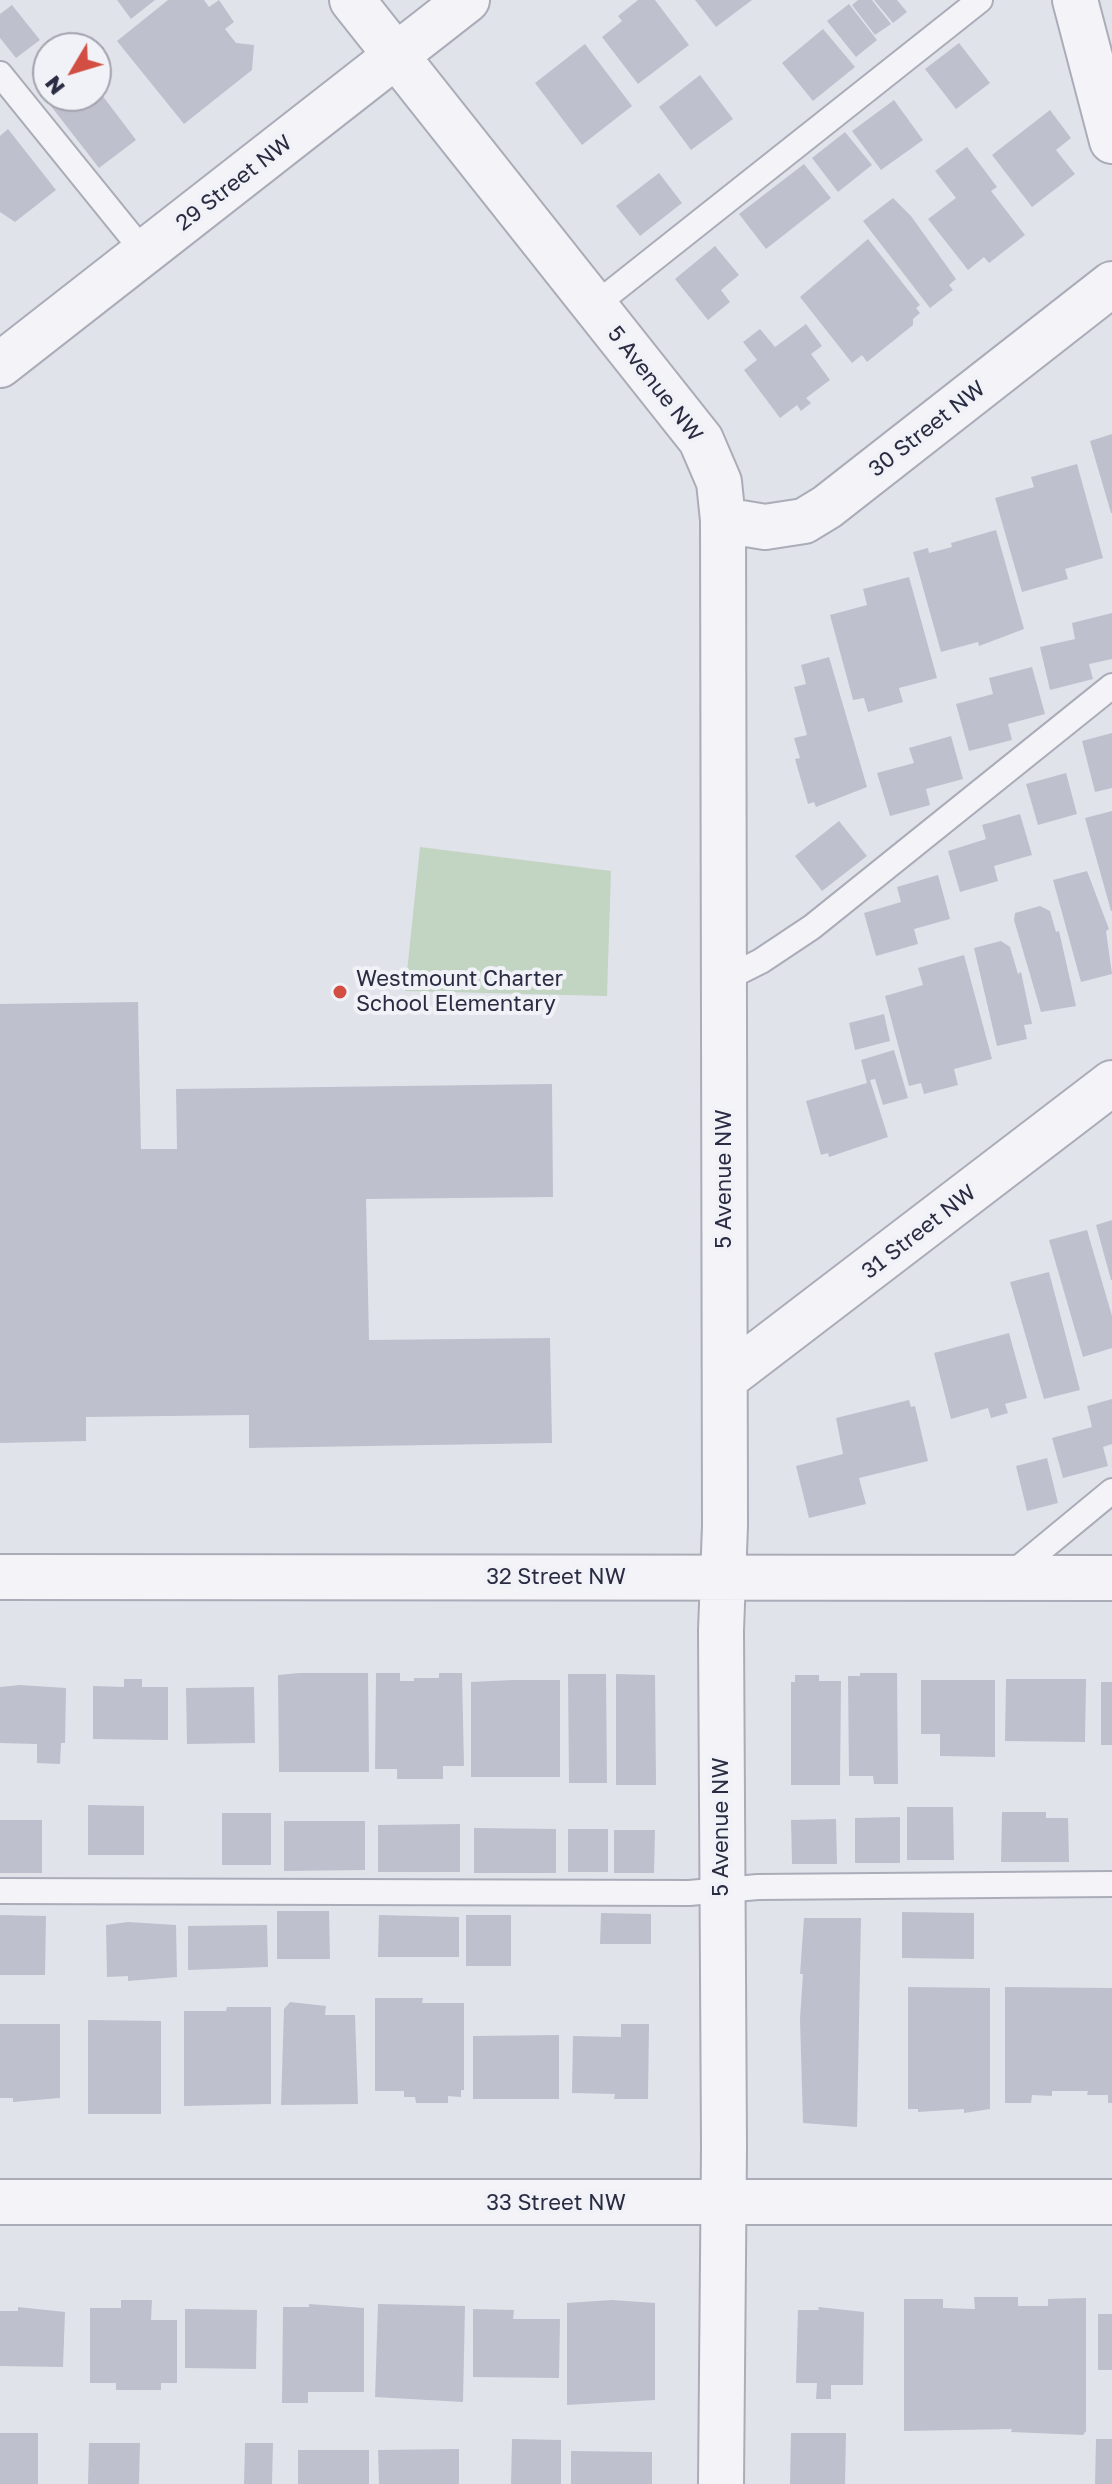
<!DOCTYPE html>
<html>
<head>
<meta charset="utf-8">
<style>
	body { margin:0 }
	#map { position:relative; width:1112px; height:2484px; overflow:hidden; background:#e1e3ea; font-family:"Golos Text",sans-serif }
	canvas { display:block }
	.north { position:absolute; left:32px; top:32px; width:80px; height:80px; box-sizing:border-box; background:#f1f2f7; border:2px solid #a1a3af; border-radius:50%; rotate:232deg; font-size:22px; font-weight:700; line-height:32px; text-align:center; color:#292c42 }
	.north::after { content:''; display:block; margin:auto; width:28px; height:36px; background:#d24e43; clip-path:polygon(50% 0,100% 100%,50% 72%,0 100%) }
</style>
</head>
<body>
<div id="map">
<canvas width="1112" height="2484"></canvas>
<div class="north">N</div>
</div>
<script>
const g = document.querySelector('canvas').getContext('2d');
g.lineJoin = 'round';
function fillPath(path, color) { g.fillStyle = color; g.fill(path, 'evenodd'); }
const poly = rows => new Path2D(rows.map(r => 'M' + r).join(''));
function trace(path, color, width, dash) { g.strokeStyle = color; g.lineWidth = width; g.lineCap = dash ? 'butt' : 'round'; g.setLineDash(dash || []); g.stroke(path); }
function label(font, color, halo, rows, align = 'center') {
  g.font = font + ' "Golos Text",sans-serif'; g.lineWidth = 8; g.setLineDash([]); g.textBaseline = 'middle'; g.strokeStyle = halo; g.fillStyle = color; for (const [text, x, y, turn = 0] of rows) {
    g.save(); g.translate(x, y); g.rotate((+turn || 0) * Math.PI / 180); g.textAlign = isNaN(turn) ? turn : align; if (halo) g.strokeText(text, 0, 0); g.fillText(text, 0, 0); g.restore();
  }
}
const green = poly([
	[420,847,611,871,607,996,405,991]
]);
const building = poly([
	[117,0,155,0,131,19],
	[168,0,204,0,209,7,219,0,234,22,225,29,236,43,254,45,252,70,184,124,117,41],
	[638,0,655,0,689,45,638,84,602,37,622,21,618,16],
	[695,0,752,0,716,27],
	[858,0,872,0,891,24,875,35,852,5],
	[874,0,897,0,907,12,893,23],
	[849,4,877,40,856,57,827,21],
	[12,5,40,40,16,58,0,38,0,14],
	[823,29,855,67,813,101,782,63],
	[959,43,990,83,956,109,925,69],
	[585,44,632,106,582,145,535,83],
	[700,75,733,119,691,150,659,107],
	[96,87,136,140,99,168,47,101,53,96,96,96],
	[894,100,923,140,881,170,852,131],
	[1050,110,1071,138,1056,150,1075,174,1032,207,992,155],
	[8,129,56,190,15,222,0,212,0,136],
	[845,132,872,165,838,192,812,158],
	[967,147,997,187,991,191,1025,235,989,263,984,257,968,270,928,219,956,198,935,171],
	[804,164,831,198,766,249,739,214],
	[659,173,682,203,640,236,616,206],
	[893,198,911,216,956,279,949,285,953,290,930,308,863,221],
	[868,239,920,305,916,308,920,313,913,319,913,325,867,362,862,355,852,363,800,297],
	[715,246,739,275,721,290,730,302,708,320,675,279],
	[806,324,822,346,811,354,830,380,806,398,811,403,801,411,797,405,780,418,744,370,757,360,743,342,760,329,775,347],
	[1112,434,1112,513,1111,513,1090,441],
	[1077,464,1103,558,1065,569,1068,579,1022,592,995,498,1034,487,1031,477],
	[996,530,1024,629,979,646,978,642,941,652,913,552,928,548,929,553,952,547,951,543],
	[909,577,937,678,899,688,903,702,868,712,864,698,853,700,830,615,867,605,863,589],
	[1112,613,1112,659,1089,664,1093,679,1050,690,1040,647,1075,639,1072,623],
	[829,657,867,787,816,807,814,802,808,804,795,759,800,758,794,738,807,735,794,687,806,684,801,665],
	[1032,667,1045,714,1008,724,1012,740,969,751,956,704,993,694,989,678],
	[1112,733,1112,788,1095,792,1082,741],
	[951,736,963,779,926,789,930,805,890,816,877,773,914,763,909,748],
	[1066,773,1077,814,1038,825,1026,784],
	[1112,811,1112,911,1111,911,1085,818],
	[1020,814,1032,855,994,866,998,881,960,892,948,851,986,839,982,825],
	[839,821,867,856,822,891,795,856],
	[1087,871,1109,929,1106,931,1112,974,1081,982,1053,880],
	[938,875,950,919,914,929,918,944,876,956,864,913,901,902,897,887],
	[1040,906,1050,911,1056,932,1059,931,1076,1006,1041,1012,1014,920,1015,913],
	[1001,941,1010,947,1018,974,1021,972,1032,1024,1024,1025,1027,1039,997,1046,974,948],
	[964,955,992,1059,954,1069,958,1085,924,1094,921,1083,909,1086,885,996,923,985,918,968],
	[138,1002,141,1149,177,1149,176,1089,552,1084,553,1197,366,1199,369,1340,550,1338,552,1443,249,1448,249,1415,86,1417,86,1441,0,1443,0,1004],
	[884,1014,890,1041,855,1050,849,1023],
	[894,1050,908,1098,883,1105,875,1079,870,1080,888,1137,829,1157,828,1153,821,1155,806,1101,867,1083,861,1060],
	[1112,1220,1112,1280,1111,1280,1096,1225],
	[1087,1230,1112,1316,1112,1348,1083,1357,1049,1240],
	[1049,1272,1080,1390,1044,1399,1010,1282],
	[1009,1333,1027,1398,1005,1404,1008,1413,991,1418,988,1408,951,1419,934,1353],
	[1112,1399,1112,1444,1103,1447,1108,1466,1063,1478,1052,1438,1092,1427,1087,1406],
	[909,1400,911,1407,915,1406,928,1461,859,1478,866,1504,809,1518,796,1466,843,1454,836,1418],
	[1047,1458,1058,1503,1027,1511,1016,1466],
	[299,1673,368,1673,369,1772,279,1772,278,1675],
	[376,1673,400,1673,400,1681,414,1681,414,1678,439,1678,439,1673,462,1673,464,1766,443,1766,443,1779,397,1779,397,1769,375,1769],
	[860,1673,897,1673,898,1784,874,1784,873,1776,849,1776,848,1676,860,1676],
	[568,1674,606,1674,607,1783,569,1783],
	[616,1674,655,1675,656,1785,616,1785],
	[795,1675,819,1675,819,1681,841,1681,840,1785,791,1785,791,1682,795,1682],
	[124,1679,142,1679,142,1687,168,1687,168,1740,93,1739,93,1686,124,1687],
	[1006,1679,1086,1679,1085,1742,1005,1741],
	[512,1680,560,1680,560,1777,471,1777,471,1682],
	[921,1680,995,1680,995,1757,940,1756,940,1734,921,1734],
	[1101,1682,1112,1682,1112,1745,1101,1745],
	[20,1685,66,1688,65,1743,61,1743,60,1764,37,1763,37,1744,0,1743,0,1687],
	[254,1687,255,1743,187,1744,186,1688],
	[88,1805,144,1806,144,1855,88,1855],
	[907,1807,953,1807,954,1860,907,1860],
	[1002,1812,1046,1812,1046,1818,1068,1818,1069,1862,1001,1862],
	[222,1813,271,1813,271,1865,222,1865],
	[900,1817,900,1863,855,1863,855,1818],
	[836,1819,837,1864,792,1864,791,1820],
	[0,1820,42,1820,42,1873,0,1873],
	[284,1821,365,1821,365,1870,284,1871],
	[460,1824,460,1872,378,1872,378,1825],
	[474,1828,556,1829,556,1873,474,1873],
	[568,1829,608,1829,608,1872,568,1872],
	[614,1830,655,1830,654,1873,614,1873],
	[277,1911,329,1911,330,1959,277,1959],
	[902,1912,974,1913,974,1959,902,1958],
	[601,1913,651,1914,651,1944,600,1944],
	[0,1915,46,1916,45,1975,0,1975],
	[379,1915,459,1917,459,1957,378,1957],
	[466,1915,511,1915,511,1966,466,1966],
	[804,1918,861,1918,857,2127,803,2123,800,2019,803,1974,800,1974],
	[128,1922,176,1925,177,1977,128,1981,128,1976,107,1977,106,1925],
	[267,1925,268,1967,188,1970,188,1926],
	[908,1987,990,1988,990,2109,964,2113,964,2109,918,2112,918,2109,908,2109],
	[1005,1987,1112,1988,1112,2103,1108,2103,1108,2095,1087,2095,1088,2091,1052,2091,1052,2096,1032,2095,1031,2103,1005,2103],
	[375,1998,423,1998,422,2003,464,2003,464,2090,461,2090,461,2097,448,2096,448,2103,416,2103,415,2097,404,2097,404,2091,375,2091],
	[290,2002,326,2006,325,2015,355,2015,358,2104,281,2105,284,2009],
	[227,2007,271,2007,271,2104,184,2106,184,2011,226,2011],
	[88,2020,161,2021,161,2114,88,2114],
	[0,2024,60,2024,60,2098,13,2102,13,2098,0,2098],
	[621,2024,649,2024,648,2099,614,2099,615,2094,572,2093,573,2036,621,2037],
	[559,2035,559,2099,473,2099,473,2036],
	[974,2297,1018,2297,1018,2306,1048,2306,1048,2299,1086,2298,1086,2431,1083,2435,1011,2432,1012,2429,904,2431,904,2299,943,2299,943,2308,975,2309],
	[121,2300,152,2300,151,2320,177,2320,177,2383,161,2383,161,2390,116,2390,116,2383,90,2383,90,2308,121,2308],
	[612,2300,655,2303,655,2400,567,2405,567,2303],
	[309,2304,364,2308,364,2392,308,2392,308,2403,282,2403,283,2307,309,2307],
	[378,2304,465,2306,463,2402,375,2397],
	[18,2307,65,2312,63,2367,0,2366,0,2311,18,2311],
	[818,2307,864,2312,863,2385,831,2385,831,2399,816,2399,817,2383,796,2383,798,2310,819,2310],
	[185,2309,257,2310,256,2369,185,2368],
	[473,2309,514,2310,513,2319,560,2319,559,2378,473,2377],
	[1098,2314,1112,2314,1112,2370,1098,2370],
	[0,2433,38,2433,38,2484,0,2484],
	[791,2433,846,2433,845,2484,790,2484],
	[512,2439,561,2440,561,2484,511,2484],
	[1096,2439,1112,2439,1112,2484,1095,2484],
	[89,2443,140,2443,139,2484,88,2484],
	[245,2443,273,2443,272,2484,244,2484],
	[459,2449,459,2484,379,2484,378,2450],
	[298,2450,369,2450,369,2484,298,2484],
	[571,2451,652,2452,652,2484,571,2484]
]);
const service = poly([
	[0,74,144,252],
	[594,306,980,0],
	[723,980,761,961,812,927,1112,686],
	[1009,1576,1112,1491],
	[0,1891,689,1893,758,1887,1112,1884]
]);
const minor = poly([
	[352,0,701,440,719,482,723,520,725,1526,721,1630,724,2147,721,2484],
	[1075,0,1112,141],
	[723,520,765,527,804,521,827,507,1112,284],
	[725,1379,1112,1083],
	[0,1577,1112,1578],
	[0,2202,1112,2202]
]);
const tertiary = poly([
	[0,365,467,0]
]);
const markers = [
	[340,992,8,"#d24e43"]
];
const streetNames = [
	["29 Street NW",234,183,-38],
	["5 Avenue NW",655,384,52],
	["30 Street NW",927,429,-38],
	["5 Avenue NW",724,1179,-90],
	["31 Street NW",919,1232,-38],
	["32 Street NW",556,1577],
	["5 Avenue NW",721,1827,-90],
	["33 Street NW",556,2203]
];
const poiNames = [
	["Westmount Charter",356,979],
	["School Elementary",356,1004]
];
fillPath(green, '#c2d4c2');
fillPath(building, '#bec0cd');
trace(service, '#aaacb8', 28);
trace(minor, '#aaacb8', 48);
trace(tertiary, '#aaacb8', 48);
trace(service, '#f4f4f8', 24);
trace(minor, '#f4f4f8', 44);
trace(tertiary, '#f4f4f8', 44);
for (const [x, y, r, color] of markers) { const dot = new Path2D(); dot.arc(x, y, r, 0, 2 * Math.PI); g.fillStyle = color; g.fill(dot); trace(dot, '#f1f2f7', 3); }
label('22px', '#292c42', '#f1f2f7', streetNames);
label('22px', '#292c42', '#f1f2f7', poiNames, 'left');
</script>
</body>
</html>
